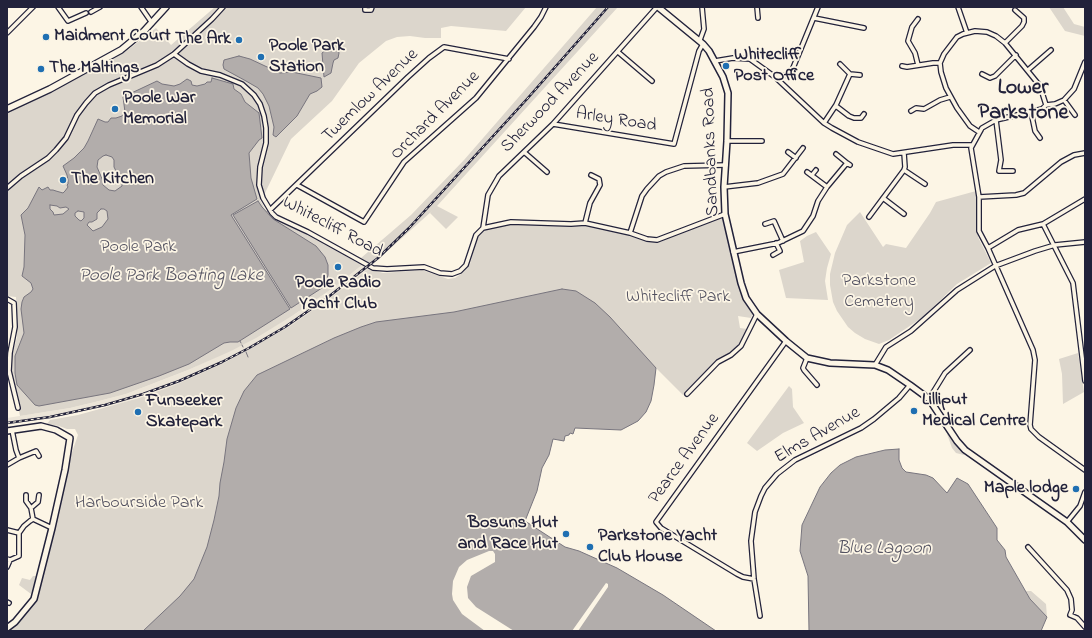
<!DOCTYPE html>
<html>
<head>
<meta charset="utf-8">
<style>
	body { margin:0 }
	#map { position:relative; width:1092px; height:638px; overflow:hidden; background:#fcf5e5; font-family:"Indie Flower",sans-serif }
	canvas { display:block }
	.frame { position:absolute; inset:0; border:8px solid #22223b; pointer-events:none }
</style>
</head>
<body>
<div id="map">
<canvas width="1092" height="638"></canvas>
<div class="frame"></div>
</div>
<script>
const g = document.querySelector('canvas').getContext('2d');
g.lineJoin = 'round';
function fillPath(path, color) { g.fillStyle = color; g.fill(path, 'evenodd'); }
const poly = rows => new Path2D(rows.map(r => 'M' + r).join(''));
function trace(path, color, width, dash) { g.strokeStyle = color; g.lineWidth = width; g.lineCap = dash ? 'butt' : 'round'; g.setLineDash(dash || []); g.stroke(path); }
function label(font, color, halo, rows, align = 'center') {
  g.font = font + ' "Indie Flower",sans-serif'; g.lineWidth = 3.5; g.setLineDash([]); g.textBaseline = 'middle'; g.strokeStyle = halo; g.fillStyle = color; for (const [text, x, y, turn = 0] of rows) {
    g.save(); g.translate(x, y); g.rotate((+turn || 0) * Math.PI / 180); g.textAlign = isNaN(turn) ? turn : align; if (halo) g.strokeText(text, 0, 0); g.fillText(text, 0, 0); g.restore();
  }
}
const built = poly([
	[362,265,368,269,330,298,290,326,224,363,175,385,124,402,70,414,7,425,7,418,70,408,95,402,126,394,188,370,242,345,292,316,336,286]
]);
const green = poly([
	[215,7,526,7,506,31,451,26,441,28,441,38,425,38,410,36,397,37,386,41,359,63,332,101,291,139,265,193,260,200,265,209,274,217,362,265,336,286,292,316,256,338,231,351,188,370,126,394,95,402,70,408,20,416,13,385,11,367,11,360,17,337,16,297,7,296,7,112,107,63,129,49,156,28,171,45],
	[597,7,618,7,437,206,458,217,446,229,430,213,432,211,372,265,361,258,411,215,464,160],
	[1049,7,1063,7,1074,24,1085,27,1085,36,1065,31],
	[976,191,978,237,991,263,957,284,923,317,889,340,879,344,865,339,855,333,848,327,837,311,833,302,830,285,830,274,835,253,847,225,860,212,883,247,886,244,906,248,930,213,936,202],
	[725,214,741,283,754,309,751,318,738,316,740,328,747,329,745,335,742,340,735,349,714,363,683,395,656,368,651,401,646,412,638,421,621,430,597,428,334,338,288,361,260,529,146,631,145,629,143,631,7,631,20,622,33,604,39,592,71,455,78,435,75,429,67,429,59,426,47,424,50,420,78,415,139,398,175,385,224,363,290,326,330,298,368,269,383,273,422,270,448,279,455,278,461,274,470,264,478,235,486,229,486,227,511,222,585,223,657,240],
	[816,232,831,254,827,268,825,281,828,300,786,298,779,270,804,262,800,241,807,236],
	[1078,353,1084,392,1063,404,1062,374,1059,359],
	[789,386,792,389,793,407,804,423,783,433,757,451,747,443],
	[946,431,965,453,964,455,956,453,952,448],
	[33,576,36,576,31,594,19,585,22,578,30,580],
	[1026,591,1031,591,1046,604,1047,617,1030,599]
]);
const water = poly([
	[330,42,339,42,339,45,338,49,339,53,338,58,334,60,333,63,331,73,324,77,322,53,327,49,327,45,330,42],
	[239,56,250,59,280,73,292,72,321,78,322,87,317,91,310,94,297,116,276,137,273,135,274,127,269,106,263,94,258,88,246,81,224,69,223,65,224,60,239,56],
	[212,78,233,84,234,89,241,94,245,102,259,113,262,138,259,140,249,153,251,178,257,199,231,215,290,309,238,342,230,342,224,343,189,364,159,376,110,393,39,406,35,405,17,385,15,373,15,356,24,333,21,309,22,302,24,297,31,292,33,289,31,283,22,276,24,267,25,235,21,215,28,208,39,187,42,190,48,187,50,190,53,190,56,191,63,193,65,191,68,187,67,185,68,184,68,180,67,175,63,166,74,158,84,148,88,141,98,119,105,122,108,122,111,118,116,118,122,116,125,112,123,97,157,81,162,84,174,86,180,84,187,79,191,81,192,85,197,86,205,84,207,82,211,82,212,78],
	[106,155,112,157,114,160,114,167,122,183,122,186,115,191,109,190,103,185,103,181,97,167,98,160,103,156,106,155],
	[50,205,57,206,60,208,66,207,69,209,63,214,54,215,53,212,50,209,50,205],
	[101,209,104,209,107,211,108,219,102,227,93,231,87,225,89,222,92,222,97,219,97,213,101,209],
	[78,211,84,212,84,218,81,221,79,220,75,216,75,213,78,211],
	[258,201,262,207,273,219,316,246,325,257,328,265,328,275,325,286,291,308,233,215,258,201],
	[562,289,576,291,595,303,610,317,656,368,654,385,651,401,646,412,638,421,621,430,575,428,573,434,570,433,569,435,565,436,564,441,553,439,549,455,542,468,537,491,525,521,565,547,579,551,617,568,663,595,716,631,143,631,180,596,194,579,207,547,214,520,219,496,220,483,224,462,227,439,236,408,244,391,257,375,334,338,361,327,376,322,454,312,562,289],
	[899,449,899,460,902,468,906,472,926,475,933,478,947,493,957,478,968,484,997,528,997,540,1005,550,1006,557,1030,599,1047,617,1041,631,809,631,808,576,800,551,802,525,820,487,831,473,840,465,856,457,885,450,899,449]
]);
const pier = poly([
	[489,551,493,551,495,554,495,562,471,576,467,587,468,598,476,607,514,631,485,631,462,614,453,600,452,594,453,581,459,567,467,560],
	[606,583,608,584,608,587,578,631,572,631]
]);
const stream = poly([
	[240,341,241,343],
	[242,345,243,347],
	[246,352,248,357]
]);
const street = poly([
	[58,7,68,21,86,13],
	[141,7,152,23],
	[365,7,365,10,371,10,372,7],
	[757,7,758,18],
	[958,7,967,33],
	[91,12,100,7],
	[814,18,864,28],
	[918,19,912,27,908,41,915,53,918,65],
	[7,33,33,7],
	[700,40,704,29,702,7],
	[1005,43,1022,26,1024,22,1024,18,1015,10],
	[618,52,652,81],
	[174,54,188,64,201,71,220,75,242,84,254,95,260,104,264,116,266,128,266,143,260,167,259,185,263,198,272,213,276,217,308,232,373,268,387,269,424,267,440,273,452,274,460,271,466,265,476,235,483,228,511,222,571,224,585,223,630,233,647,239,657,240,725,214],
	[715,61,733,58,750,59,775,77,824,123,832,128,858,142,893,154,953,145,972,145],
	[1085,62,1074,89,1064,100,1055,104,1046,105,1042,109,996,120,982,128,971,148,979,197,979,231,988,248,1033,350,1035,360,1030,425,1031,429,1039,437,1085,470],
	[840,64,850,74],
	[902,66,907,67,933,63,940,63],
	[1028,70,1051,50],
	[982,74,990,78,995,76,1016,55],
	[775,77,786,75,793,68,818,7],
	[1064,100,1075,115],
	[836,106,849,116,854,118,861,118,864,114],
	[911,111,916,108,924,109,940,100,950,97],
	[1031,112,1035,131,1040,138],
	[996,120,1001,160,999,171,1013,171],
	[824,123,836,105,850,74,860,75],
	[553,124,674,144,699,51,703,44],
	[979,132,970,126,957,108,946,88,941,72,940,63,944,54,957,37,963,34,975,31,987,32,996,36,1005,43,1040,86,1046,105],
	[727,141,762,141],
	[524,152,547,172],
	[788,152,796,158],
	[836,154,847,163],
	[904,170,925,184],
	[807,172,827,187],
	[812,175,816,170],
	[297,185,364,222,404,162,476,98,534,27,541,17,546,7],
	[724,187,758,183,783,174,803,148],
	[7,188,21,176,48,158,56,150,66,138,77,115,86,103,95,93,109,85,157,65,174,54,212,19,223,7],
	[979,197,1016,195,1024,193,1061,162,1074,155,1085,153],
	[883,198,904,214],
	[270,210,408,77,429,58,444,47,509,59],
	[869,217,904,170,905,167,904,153],
	[585,223,590,203,600,185,599,179,591,175],
	[765,224,774,221,783,241],
	[1043,224,1073,283,1085,381],
	[483,228,488,195,499,176,553,124,657,7],
	[630,233,642,196,647,189,659,176,666,172,684,166,726,165],
	[988,248,1018,230,1043,224,1085,199],
	[733,252,778,243,803,231,813,216,818,201,827,187,847,163,850,165],
	[773,255,780,251,776,243],
	[7,299,14,303,15,327,10,353,9,371,18,408],
	[807,358,803,368,804,370,817,385],
	[875,365,886,347,911,331,957,290,995,266,1035,251,1055,245,1085,242],
	[687,394,718,362,731,355,741,346,757,314],
	[929,399,945,373,970,350],
	[12,430,16,450,19,458],
	[7,465,19,458,36,451,39,456],
	[26,495,26,501,31,508,33,519],
	[31,508,38,502,39,495],
	[1067,522,1080,506,1085,492],
	[7,530,19,533],
	[1028,547,1067,590,1071,599,1072,610,1070,615,1077,618,1085,627],
	[7,559,10,560,19,556,19,533,24,526,30,521,33,519,52,528],
	[7,567,10,560],
	[754,579,743,577,737,574,661,528,656,522,786,341],
	[7,602,9,603],
	[760,616,754,579,751,541,755,512,761,496,765,488,777,474,795,460,861,428,874,419,899,398,910,385]
]);
const secondary = poly([
	[658,7,703,44,709,51,723,77,728,93,727,141,724,187,725,214,741,283,746,298,757,314,786,341,807,358,830,363,875,365,888,370,910,385,929,399,957,441,965,450,1067,522,1085,540],
	[7,431,41,426,56,430,70,438,65,470,52,528,34,599,15,622,7,628]
]);
const primary = poly([
	[7,109,50,89,121,50,144,31,166,7]
]);
const rail = poly([
	[7,423,50,417,105,405,143,394,179,381,222,362,249,348,285,327,327,298,378,258,409,228,527,99,608,7]
]);
const markers = [
	[46,37,4,"#1f6fb2"],
	[239,40,4,"#1f6fb2"],
	[261,57,4,"#1f6fb2"],
	[726,66,4,"#1f6fb2"],
	[41,69,4,"#1f6fb2"],
	[115,109,4,"#1f6fb2"],
	[63,180,4,"#1f6fb2"],
	[338,267,4,"#1f6fb2"],
	[914,411,4,"#1f6fb2"],
	[138,412,4,"#1f6fb2"],
	[1076,489,4,"#1f6fb2"],
	[566,534,4,"#1f6fb2"],
	[590,547,4,"#1f6fb2"]
];
const poiNames = [
	["Maidment Court",54,37],
	["The Ark",231,40,"right"],
	["Poole Park",269,47],
	["Station",269,68],
	["Whitecliff",734,56],
	["Post Office",734,77],
	["The Maltings",49,69],
	["Poole War",123,99],
	["Memorial",123,120],
	["The Kitchen",71,180],
	["Poole Radio",338,284,"center"],
	["Yacht Club",338,305,"center"],
	["Lilliput",922,401],
	["Medical Centre",922,422],
	["Funseeker",146,402],
	["Skatepark",146,423],
	["Maple lodge",1068,489,"right"],
	["Bosuns Hut",558,524,"right"],
	["and Race Hut",558,545,"right"],
	["Parkstone Yacht",598,537],
	["Club House",598,558]
];
const streetNames = [
	["Twemlow Avenue",371,96,-44],
	["Sherwood Avenue",551,103,-46],
	["Orchard Avenue",436,116,-45],
	["Arley Road",616,121,9],
	["Sandbanks Road",712,152,-92],
	["Whitecliff Road",332,228,28],
	["Elms Avenue",818,436,-30],
	["Pearce Avenue",685,459,-54]
];
const parkNames = [
	["Poole Park",138,248],
	["Parkstone",879,282],
	["Cemetery",879,303],
	["Whitecliff Park",678,298],
	["Harbourside Park",139,504]
];
const waterNames = [
	["Poole Park Boating Lake",171,277],
	["Blue Lagoon",884,550]
];
const districtNames = [
	["Lower",1023,89],
	["Parkstone",1023,114]
];
fillPath(built, '#ece5d8');
fillPath(green, '#dcd6cc');
fillPath(water, '#b2adab');
trace(water, '#78757e', 1);
fillPath(pier, '#fcf5e5');
trace(stream, '#78757e', 1);
trace(street, '#22223b', 6);
trace(secondary, '#22223b', 8);
trace(primary, '#22223b', 8);
trace(street, '#fcf5e5', 3.5);
trace(secondary, '#fcf5e5', 5);
trace(primary, '#fcf5e5', 5.5);
trace(rail, '#22223b', 2.5);
trace(rail, '#fcf5e5', 1, [3]);
for (const [x, y, r, color] of markers) { const dot = new Path2D(); dot.arc(x, y, r, 0, 2 * Math.PI); g.fillStyle = color; g.fill(dot); trace(dot, '#fcf5e5', 1.5); }
label('bold 18px', '#22223b', '#fcf5e5', poiNames, 'left');
label('18px', '#22223b', '#fcf5e5', streetNames);
label('18px', '#504f5f', '#fcf5e5', parkNames);
label('italic 19px', '#545362', '#fcf5e5', waterNames);
label('bold 22px', '#22223b', '#fcf5e5', districtNames);
</script>
</body>
</html>
